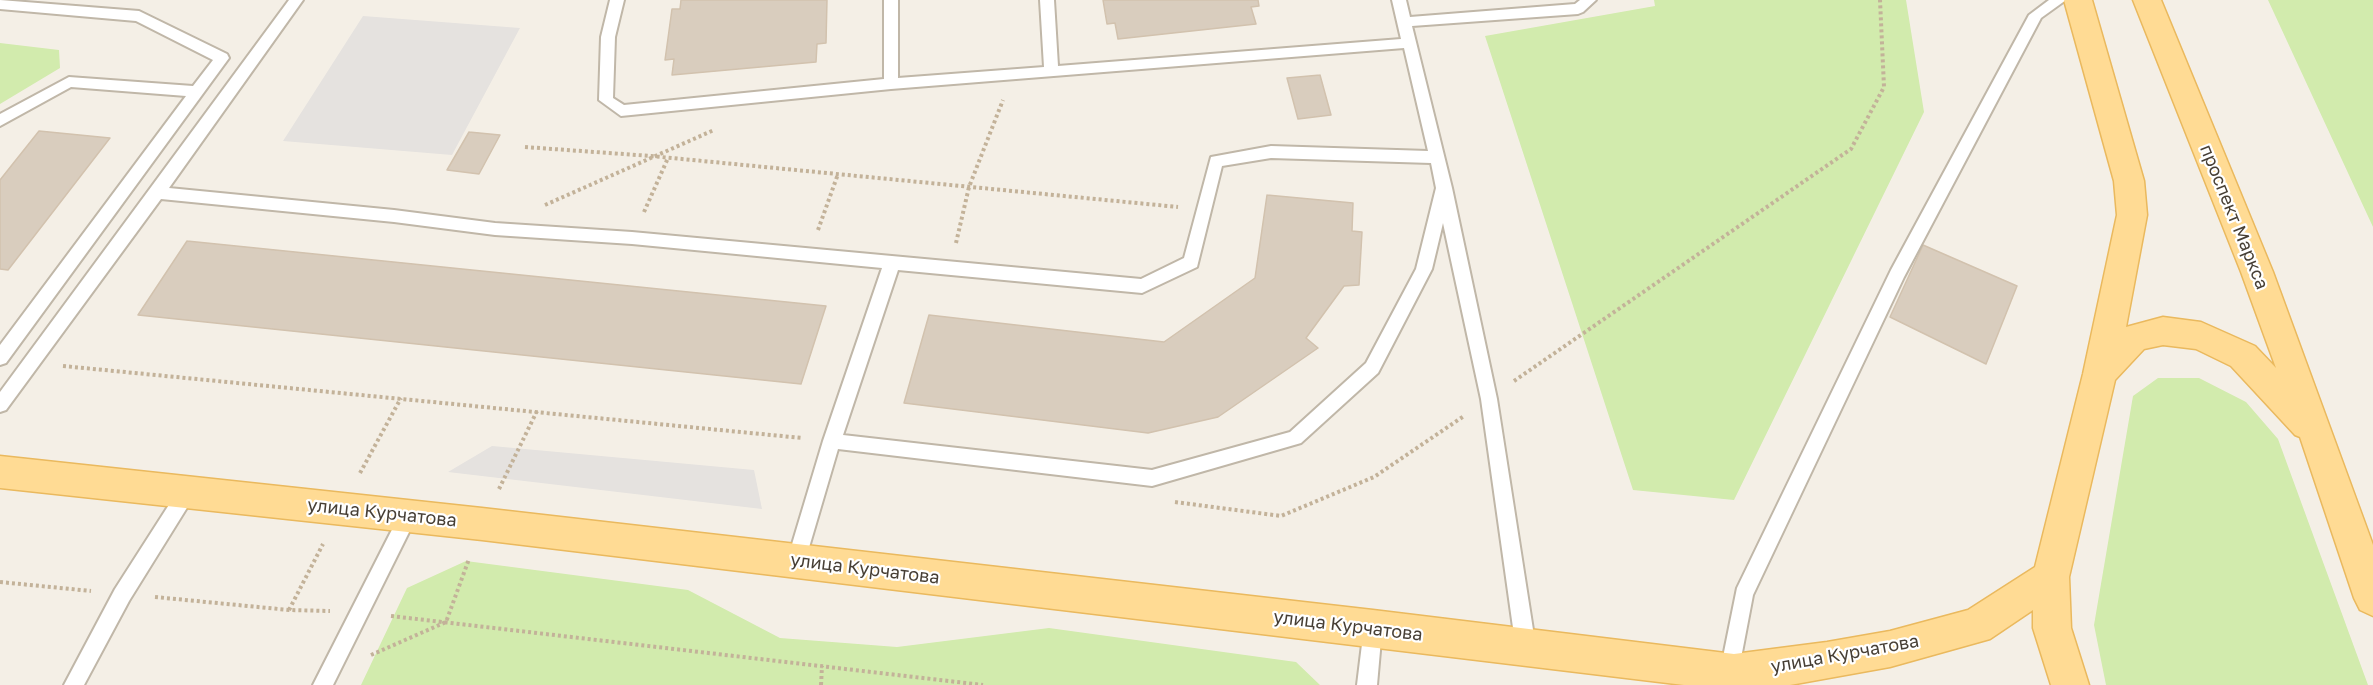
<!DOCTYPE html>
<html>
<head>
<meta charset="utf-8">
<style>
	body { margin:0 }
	canvas { display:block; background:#f4efe6 }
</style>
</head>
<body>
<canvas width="2373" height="685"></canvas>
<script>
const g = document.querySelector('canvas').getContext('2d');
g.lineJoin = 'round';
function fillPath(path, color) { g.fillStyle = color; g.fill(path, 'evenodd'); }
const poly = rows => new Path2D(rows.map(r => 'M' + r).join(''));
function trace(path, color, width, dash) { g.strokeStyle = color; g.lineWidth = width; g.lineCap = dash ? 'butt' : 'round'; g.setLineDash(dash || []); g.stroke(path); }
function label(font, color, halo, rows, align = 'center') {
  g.font = font + ' "Golos Text",sans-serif'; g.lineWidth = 4.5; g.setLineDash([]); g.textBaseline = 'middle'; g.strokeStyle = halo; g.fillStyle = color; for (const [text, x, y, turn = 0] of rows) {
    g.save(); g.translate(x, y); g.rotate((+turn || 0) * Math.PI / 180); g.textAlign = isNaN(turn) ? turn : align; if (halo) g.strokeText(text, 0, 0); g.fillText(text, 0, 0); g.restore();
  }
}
const green = poly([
	[1654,0,1906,0,1924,112,1734,500,1633,490,1485,36,1655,6],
	[2268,0,2373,0,2373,227],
	[0,43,59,50,60,68,0,104],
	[2158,378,2199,378,2246,402,2278,439,2368,685,2106,685,2094,625,2133,396],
	[466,561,688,590,780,638,897,647,1049,628,1296,662,1320,685,361,685,407,588]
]);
const parking = poly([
	[363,16,520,28,452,155,283,141],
	[492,446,754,470,762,509,448,472]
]);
const building = poly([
	[681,0,827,0,826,43,817,44,816,62,672,75,674,59,665,60,672,9,680,9,681,0],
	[1103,0,1258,0,1259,6,1251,7,1256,24,1118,39,1115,23,1107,24,1103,0],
	[1320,75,1331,115,1298,119,1287,78,1320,75],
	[39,131,110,138,8,270,0,269,0,180,39,131],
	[469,132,500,135,479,174,447,170,469,132],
	[1267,195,1353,203,1352,231,1362,232,1359,285,1344,286,1306,338,1318,348,1218,417,1148,433,904,403,929,315,1164,342,1255,278,1267,195],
	[187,241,826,306,801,384,138,315,187,241],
	[1923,245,2017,286,1986,364,1890,317,1923,245]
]);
const path = poly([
	[525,147,651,156,1178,207],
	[545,205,714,130],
	[644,212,668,158],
	[818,230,838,174],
	[956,243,969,187,1003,100],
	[63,366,802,438],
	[1514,381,1851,149,1884,87,1880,0],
	[360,473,401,398],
	[499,489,537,411],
	[1175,502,1281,516,1374,477,1464,416],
	[0,582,91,591],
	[155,597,289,610,330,611],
	[289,610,323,544],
	[391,616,983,685],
	[371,655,446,622,469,559],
	[821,685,822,666]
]);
const lane = poly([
	[0,0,139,11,227,54,229,58,6,363,0,365,0,345,186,96,71,87,0,126,0,114,69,77,193,86,213,60,136,21,0,9,0,0],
	[289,0,303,0,169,188,394,210,495,223,632,232,1141,279,1184,258,1211,157,1271,146,1428,151,1404,48,891,89,621,116,599,100,601,37,610,0,624,0,615,37,613,98,624,105,884,79,884,0,898,0,898,78,1044,67,1040,0,1054,0,1058,66,1401,39,1392,0,1406,0,1410,17,1575,4,1580,0,1596,0,1583,12,1578,14,1412,26,1452,188,1497,399,1536,649,1533,656,1526,658,1519,656,1516,649,1481,399,1443,223,1432,269,1378,373,1301,443,1152,486,838,449,805,561,802,567,796,570,790,567,787,561,823,441,882,268,632,244,495,235,394,222,161,199,6,410,0,412,0,392,289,0],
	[1271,158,1431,163,1436,188,1416,269,1366,363,1290,432,1152,470,843,435,898,270,1142,293,1197,267,1222,166,1271,158],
	[2049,0,2066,0,2041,18,1904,277,1753,595,1737,679,1730,681,1723,679,1720,672,1737,588,1891,270,2029,15,2049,0],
	[187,484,193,486,196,492,193,498,129,601,84,685,64,685,115,589,181,486,187,484],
	[408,508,414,510,417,516,333,685,313,685,402,510,408,508],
	[1373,619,1380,622,1382,628,1377,685,1357,685,1364,628,1366,622,1373,619]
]);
const primary = poly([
	[2064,0,2092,0,2144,181,2147,215,2126,327,2163,317,2201,322,2255,346,2276,368,2241,272,2133,0,2161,0,2273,272,2373,545,2373,616,2360,610,2354,598,2300,437,2295,435,2231,366,2196,349,2163,345,2144,349,2115,380,2069,577,2071,628,2089,685,2051,685,2033,628,2033,610,1990,639,1890,667,1790,685,1684,685,482,540,0,488,0,456,482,508,1373,610,1734,654,1827,642,1890,631,1968,610,2035,567,2083,374,2117,215,2114,181,2064,0]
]);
const streetNames = [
	["проспект Маркса",2234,217,68],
	["улица Курчатова",382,513,6],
	["улица Курчатова",865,569,7],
	["улица Курчатова",1348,626,7],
	["улица Курчатова",1845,654,-10]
];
fillPath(green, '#d2ebad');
fillPath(parking, '#e5e2df');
fillPath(building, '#d9cdbe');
trace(building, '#d2c2ae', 1.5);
trace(lane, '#c0b7a8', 4);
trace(primary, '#eab95e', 3);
trace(path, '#c3b299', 4, [3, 3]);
fillPath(lane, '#fff');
fillPath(primary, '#ffdb94');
label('18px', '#473f35', '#fff', streetNames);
</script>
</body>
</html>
